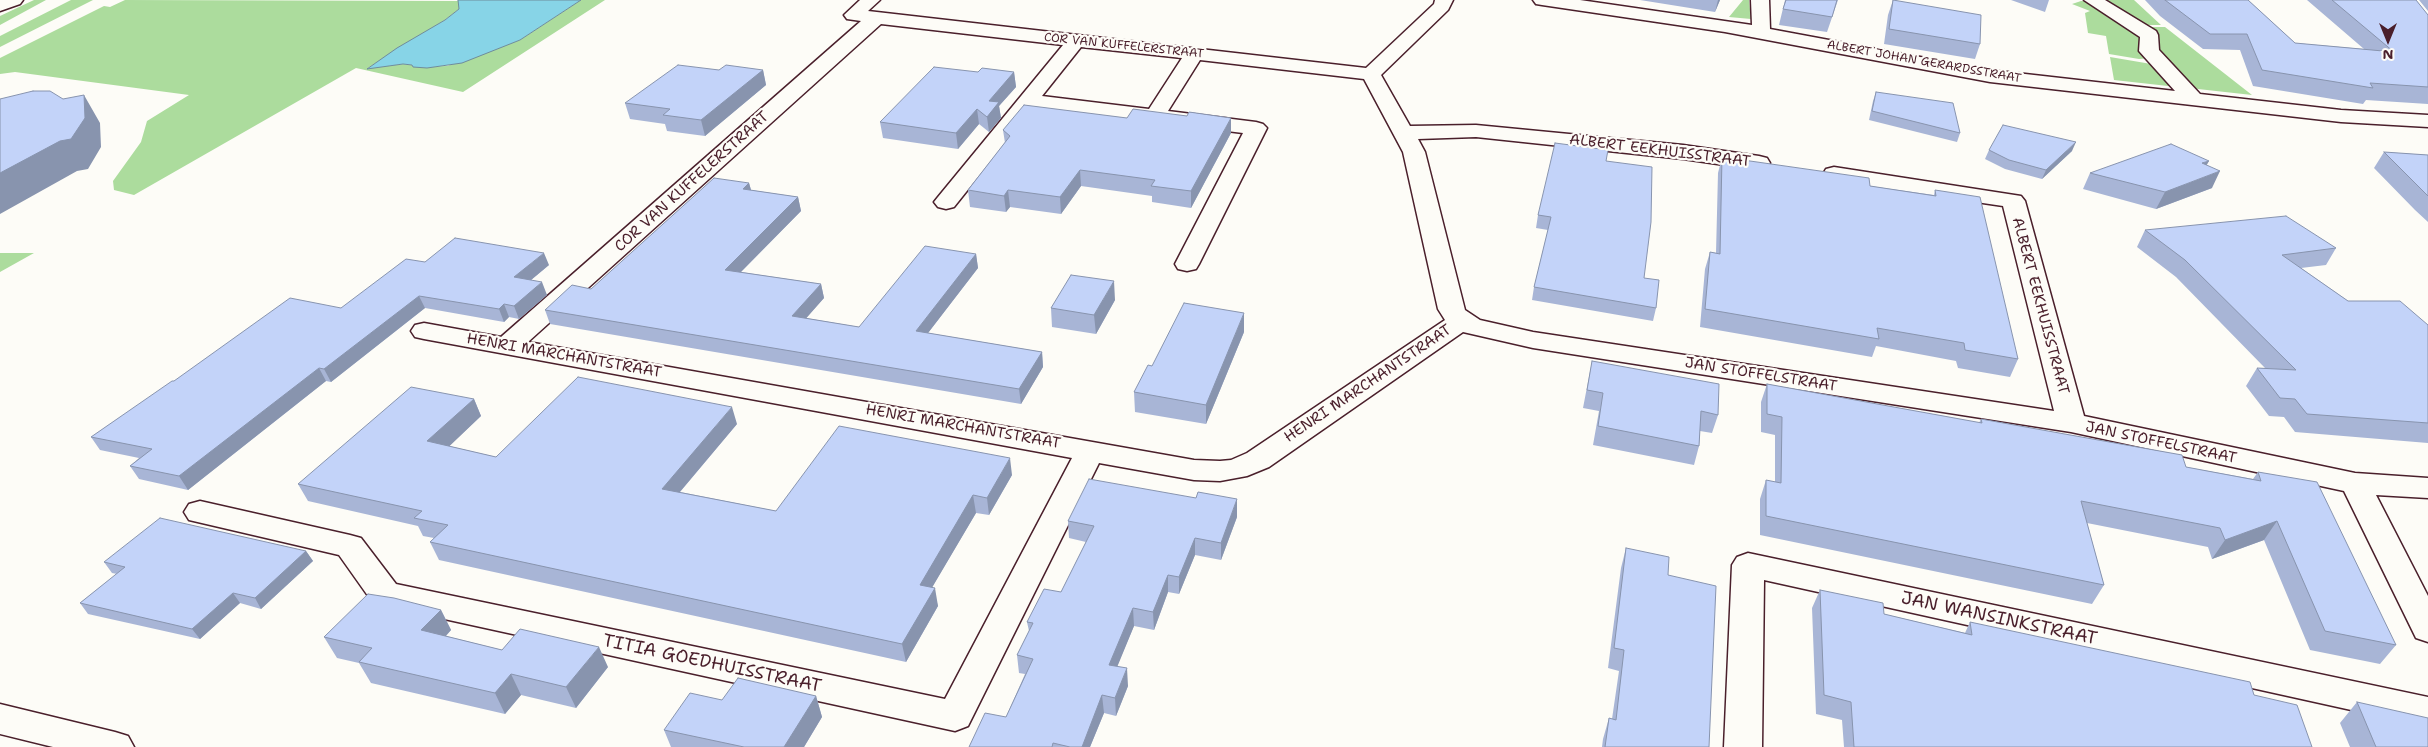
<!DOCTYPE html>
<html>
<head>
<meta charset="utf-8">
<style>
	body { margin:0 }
	#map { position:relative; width:2428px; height:747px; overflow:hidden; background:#fdfcf7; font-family:"Shantell Sans",sans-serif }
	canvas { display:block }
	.north { position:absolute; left:2363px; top:15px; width:50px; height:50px; -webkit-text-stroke:4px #fdfcf7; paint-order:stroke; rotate:180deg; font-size:14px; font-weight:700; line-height:20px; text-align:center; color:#4a1f2b }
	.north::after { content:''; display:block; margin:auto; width:18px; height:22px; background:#4a1f2b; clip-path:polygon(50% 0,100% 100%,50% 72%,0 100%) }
</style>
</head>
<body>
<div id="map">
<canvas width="2428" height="747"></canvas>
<div class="north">N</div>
</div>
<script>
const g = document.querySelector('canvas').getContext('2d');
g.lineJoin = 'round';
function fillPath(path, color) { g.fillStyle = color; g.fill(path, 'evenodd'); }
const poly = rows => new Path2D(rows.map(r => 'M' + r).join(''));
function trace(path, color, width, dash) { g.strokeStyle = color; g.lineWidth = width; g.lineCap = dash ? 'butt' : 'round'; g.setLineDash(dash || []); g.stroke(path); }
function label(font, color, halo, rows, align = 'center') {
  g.font = font + ' "Shantell Sans",sans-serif'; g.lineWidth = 4.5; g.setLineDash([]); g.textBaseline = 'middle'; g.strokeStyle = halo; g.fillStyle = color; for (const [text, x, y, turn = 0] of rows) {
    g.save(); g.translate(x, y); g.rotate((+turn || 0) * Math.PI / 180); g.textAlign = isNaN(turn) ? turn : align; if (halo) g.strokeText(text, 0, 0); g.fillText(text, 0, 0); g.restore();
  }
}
const green = poly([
	[34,0,46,0,0,25,0,16],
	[71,0,93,0,0,47,0,36],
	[125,0,459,1,459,9,445,20,368,68,403,64,412,65,413,67,447,66,520,40,581,0,605,0,463,92,356,68,134,195,114,190,113,181,141,142,147,121,189,95,15,72,0,74,0,58,104,6,110,7],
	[1743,0,1749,0,1751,19,1729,17],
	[2098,0,2134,0,2161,25,2138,25],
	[2081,1,2088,1,2144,34,2151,58,2139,59,2109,54,2106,36,2088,33,2085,13,2090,11,2072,4],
	[2142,27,2165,27,2252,95,2189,88,2155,52],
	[2110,57,2157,65,2177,87,2114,80],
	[0,253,34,253,0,272]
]);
const water = poly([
	[458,0,581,0,520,40,462,63,427,68,413,67,412,65,403,64,367,69,397,48,445,20,459,9,458,0]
]);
const street = poly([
	[860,0,880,0,868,11,1366,68,1434,4,1435,0,1453,0,1448,10,1381,75,1410,126,1476,125,1683,145,1759,156,1767,158,1770,163,1767,168,1759,170,1683,159,1476,137,1418,139,1425,152,1465,310,1480,320,1533,332,2054,411,2003,206,1834,181,1826,179,1823,174,1826,169,1834,167,2021,196,2025,201,2084,416,2355,473,2428,478,2428,498,2376,495,2428,596,2428,642,2416,638,2344,491,2071,432,1533,348,1463,332,1269,467,1247,476,1220,481,1194,480,1099,463,968,726,955,731,385,606,373,603,339,555,189,520,184,512,189,504,200,501,350,535,361,538,396,584,945,699,1072,458,424,339,415,337,411,331,415,325,424,323,501,337,861,21,847,19,844,15,860,0],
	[881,24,1063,45,938,197,934,202,938,207,946,209,954,207,1034,107,1243,133,1175,264,1178,269,1187,271,1196,269,1199,264,1267,128,1263,124,1256,122,1168,111,1200,60,1364,79,1403,152,1438,309,1445,320,1247,453,1231,460,1220,461,1194,460,528,342,881,24],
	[1081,47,1182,58,1149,109,1042,96,1081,47],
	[1533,0,1580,0,1752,25,1751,0,1769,0,1770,29,1990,70,2175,91,2139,51,2140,37,2084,0,2105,0,2156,31,2158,35,2159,50,2200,94,2341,110,2428,115,2428,127,2341,122,1990,82,1725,32,1542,5,1536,4,1533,0],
	[1748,553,2428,697,2428,727,1764,580,1762,747,1724,747,1732,565,1737,557,1748,553]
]);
const secondary = poly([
	[0,0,23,0,20,4,0,11,0,0],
	[0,704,115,732,128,736,134,747,53,747,0,734,0,704]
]);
const wall = poly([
	[1640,0,1720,0,1715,12],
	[1785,0,1838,0,1827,32,1779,25],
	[1893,0,1980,44,1975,59,1884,44,1888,15],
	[2011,0,2049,0,2045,12],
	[2145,0,2248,0,2295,43,2364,49,2307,0,2416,0,2428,15,2428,104,2366,100,2363,104,2253,86,2240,50,2203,49,2160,16],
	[2419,0,2428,0,2428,11],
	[719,70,763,70,766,85,705,136,667,131,665,124,630,119,625,103],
	[978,72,1014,72,1016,87,999,106,1001,118,989,132,979,124,958,149,883,138,880,122],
	[1876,92,1960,133,1957,142,1869,120,1873,101],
	[1003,130,1231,133,1191,208,1152,202,1152,196,1081,186,1061,214,1010,207,1006,212,970,207,968,190,1005,143],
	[1989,150,2072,151,2042,179,2005,169,1985,159],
	[2384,152,2428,155,2428,222,2415,210,2374,168],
	[1722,157,1870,186,1934,195,1935,190,2018,359,2010,377,1958,368,1956,361,1876,346,1872,357,1700,327,1705,269,1710,252,1716,253,1718,173],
	[1606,161,1644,278,1656,308,1653,321,1532,300,1534,287,1548,230,1536,228,1538,215],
	[2090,173,2212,188,2156,209,2083,189],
	[749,183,751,190,798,197,801,211,741,272,821,284,824,298,806,318,859,327,976,254,978,268,928,333,1042,352,1043,367,1021,404,550,324,545,310,591,289],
	[2145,230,2336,248,2326,265,2301,268,2348,301,2428,325,2428,443,2295,432,2284,417,2269,416,2246,386,2257,368,2265,368,2176,277,2137,247],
	[425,262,549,265,531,280,547,295,519,319,509,317,504,322,425,308,331,382,326,381,188,490,139,479,130,466,139,458,100,450,91,437,174,381,341,308],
	[1115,300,1096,334,1052,327,1051,308],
	[1244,332,1206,424,1135,412,1134,392,1152,366],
	[1592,361,1718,415,1712,433,1700,431,1699,446,1694,465,1593,445,1599,411,1583,408],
	[1767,384,1979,423,1981,419,2186,467,2253,479,2258,472,2396,645,2380,664,2310,650,2264,540,2212,559,2208,547,2087,523,2104,585,2092,604,1760,535,1760,499,1766,480,1775,482,1775,435,1761,432,1761,402],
	[474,399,481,416,449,446,496,457,737,424,680,492,776,511,1012,475,989,515,976,513,932,587,938,606,906,662,439,560,430,542,434,538,423,536,418,526,308,501,298,484],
	[1237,517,1221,560,1195,555,1179,594,1168,592,1154,630,1134,626,1117,666,1128,686,1116,716,1104,713,1090,747,969,747,1006,717,1025,674,1019,673,1017,655,1029,631,1027,622,1061,592,1086,542,1069,538,1068,521],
	[1626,548,1668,575,1709,747,1602,747,1603,739,1609,718,1612,719,1619,671,1608,668,1621,568],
	[306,551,313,561,261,609,240,603,200,639,88,614,80,603,117,574,112,573,104,562],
	[1820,590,1884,614,1965,633,1970,622,2254,695,2312,747,1844,747,1842,720,1816,714,1812,608],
	[441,610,451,630,446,636,502,650,608,667,576,708,521,695,505,714,371,683,359,663,337,658,324,637],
	[816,696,822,717,804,747,671,747,664,730,722,700],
	[2357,702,2428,747,2350,747,2340,723]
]);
const shadedWall = poly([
	[1718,0,1720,0,1715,12],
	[763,70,766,85,705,136,701,120],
	[1014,72,1016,87,999,106,1001,118,989,132,987,117,989,101],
	[84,95,100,123,101,147,88,169,77,171,0,214,0,173],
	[977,109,979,124,958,149,956,133],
	[1231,118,1231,133,1191,208,1191,191],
	[2076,142,2072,151,2042,179,2046,170],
	[2209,161,2200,177,2202,163],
	[1080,170,1081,186,1061,214,1060,197],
	[2220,171,2212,188,2156,209,2165,192],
	[749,183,753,197,743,189],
	[1008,190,1010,207,1006,212,1004,196],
	[798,197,801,211,729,284,725,270],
	[544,253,549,265,519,290,514,277],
	[976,254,978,268,918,346,916,331],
	[1114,281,1115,300,1096,334,1094,315],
	[542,282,547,295,519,319,514,306],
	[821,284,824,298,795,331,792,316],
	[419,296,425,308,331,382,324,369],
	[504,304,509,317,504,322,499,309],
	[1244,313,1244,332,1206,424,1206,405],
	[1042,352,1043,367,1021,404,1019,389],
	[319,368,326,381,188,490,179,476],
	[474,399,481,416,436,459,427,441],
	[732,407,737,424,668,506,662,489],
	[1010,458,1012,475,989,515,987,498],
	[973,495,976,513,923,603,920,585],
	[1237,499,1237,517,1221,560,1221,543],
	[2277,521,2264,540,2212,559,2225,540],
	[1195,538,1195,555,1179,594,1179,577],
	[306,551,313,561,261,609,255,598],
	[1168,575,1168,592,1154,630,1153,612],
	[935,588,938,606,906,662,902,644],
	[233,593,240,603,200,639,192,629],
	[1133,608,1134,626,1111,682,1109,665],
	[441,610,451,630,432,651,421,630],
	[599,647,608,667,576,708,566,687],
	[1127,668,1128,686,1116,716,1115,698],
	[511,674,521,695,505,714,495,693],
	[1102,695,1104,713,1090,747,1082,747],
	[816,696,822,717,804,747,784,747]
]);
const building = poly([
	[1786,0,1837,0,1832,17,1783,9,1786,0],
	[1893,0,1981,15,1980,44,1889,29,1893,0],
	[2165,0,2248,0,2295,43,2394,52,2332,0,2416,0,2428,15,2428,87,2370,83,2373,88,2262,70,2247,34,2210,34,2165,0],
	[678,65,719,70,726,65,763,70,701,120,663,115,670,109,625,103,678,65],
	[934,67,978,72,982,68,1014,72,989,101,999,102,987,117,977,109,956,133,880,122,934,67],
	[33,91,50,91,63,99,84,95,85,118,71,139,60,141,0,173,0,99,33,91],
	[1876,92,1953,103,1960,133,1872,111,1876,92],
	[1024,105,1127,118,1133,109,1187,116,1189,112,1231,118,1191,191,1151,186,1155,180,1080,170,1060,197,1008,190,1004,196,968,190,1010,136,1003,130,1024,105],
	[2003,125,2076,142,2046,170,2009,160,1989,150,2003,125],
	[1555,143,1608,150,1606,161,1652,167,1651,222,1644,278,1659,280,1656,308,1534,287,1551,217,1538,215,1555,143],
	[2171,144,2209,161,2202,163,2220,171,2165,192,2090,173,2171,144],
	[2384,152,2428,155,2428,196,2384,152],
	[1722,157,1869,178,1870,186,1936,196,1935,190,1980,197,2018,359,1965,350,1964,343,1877,328,1879,339,1705,309,1710,252,1720,254,1722,157],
	[714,178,749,183,743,189,798,197,725,270,821,284,792,316,859,327,925,246,976,254,916,331,1042,352,1019,389,545,310,572,285,591,289,714,178],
	[2286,216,2336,248,2282,255,2348,301,2400,301,2428,325,2428,423,2307,414,2295,399,2280,398,2257,368,2296,370,2185,260,2145,230,2286,216],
	[455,238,544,253,514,277,542,282,514,306,504,304,499,309,419,296,324,369,319,368,179,476,130,466,152,449,91,437,172,381,174,381,290,298,341,308,406,259,425,262,455,238],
	[1071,275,1114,281,1094,315,1051,308,1071,275],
	[1184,303,1244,313,1206,405,1134,392,1148,365,1152,366,1184,303],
	[1592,361,1719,384,1718,415,1701,411,1699,446,1598,426,1603,393,1587,390,1592,361],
	[578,377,732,407,662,489,776,511,839,426,1010,458,987,498,973,495,920,585,935,588,902,644,430,542,448,525,414,518,422,511,298,484,411,387,474,399,427,441,496,457,578,377],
	[1767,384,1982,423,1981,419,2182,455,2186,467,2261,481,2258,472,2317,482,2396,645,2325,631,2277,521,2225,540,2220,528,2081,501,2104,585,1766,516,1766,480,1781,483,1782,417,1767,414,1767,384],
	[1089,479,1196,498,1198,492,1237,499,1221,543,1195,538,1179,577,1168,575,1153,612,1133,608,1109,665,1127,668,1115,698,1102,695,1082,747,1070,747,1053,743,1052,747,969,747,985,713,1006,717,1033,659,1017,655,1033,623,1027,622,1044,589,1061,592,1094,526,1068,521,1089,479],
	[160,518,306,551,255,598,233,593,192,629,80,603,125,567,104,562,160,518],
	[1626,548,1669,557,1668,575,1716,586,1709,747,1605,747,1609,718,1616,720,1624,650,1614,648,1626,548],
	[1820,590,1883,603,1884,614,1972,635,1970,622,2250,682,2254,695,2297,705,2312,747,1854,747,1851,702,1824,695,1820,590],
	[368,594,394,598,441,610,421,630,502,650,520,629,599,647,566,687,511,674,495,693,359,662,372,648,324,637,368,594],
	[738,678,816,696,784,747,744,747,664,730,690,693,722,700,738,678],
	[2357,702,2428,718,2428,747,2376,747,2357,702]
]);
const farStreetnames = [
	["COR VAN KUFFELERSTRAAT",1124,46,6],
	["ALBERT JOHAN GERARDSSTRAAT",1924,62,10]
];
const streetNames = [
	["ALBERT EEKHUISSTRAAT",1660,151,7],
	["COR VAN KUFFELERSTRAAT",692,182,-42],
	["ALBERT EEKHUISSTRAAT",2040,306,75],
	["HENRI MARCHANTSTRAAT",564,356,10],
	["JAN STOFFELSTRAAT",1761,375,9],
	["HENRI MARCHANTSTRAAT",1368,384,-34],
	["HENRI MARCHANTSTRAAT",963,427,10],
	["JAN STOFFELSTRAAT",2161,443,12]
];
const nearStreetnames = [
	["JAN WANSINKSTRAAT",1999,619,12],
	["TITIA GOEDHUISSTRAAT",712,664,12]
];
fillPath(green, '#acdc9d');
fillPath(water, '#87d4e7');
trace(water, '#6f8c9c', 1);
trace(street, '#4a1f2b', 3);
trace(secondary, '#4a1f2b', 3);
fillPath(street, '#fdfcf7');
fillPath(secondary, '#fdfcf7');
fillPath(wall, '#a8b5d6');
fillPath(shadedWall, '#8894ae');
fillPath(building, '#c3d3f9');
trace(building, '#8894ae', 1);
label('12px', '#4a1f2b', '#fdfcf7', farStreetnames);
label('15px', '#4a1f2b', '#fdfcf7', streetNames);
label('18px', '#4a1f2b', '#fdfcf7', nearStreetnames);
</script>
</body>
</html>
